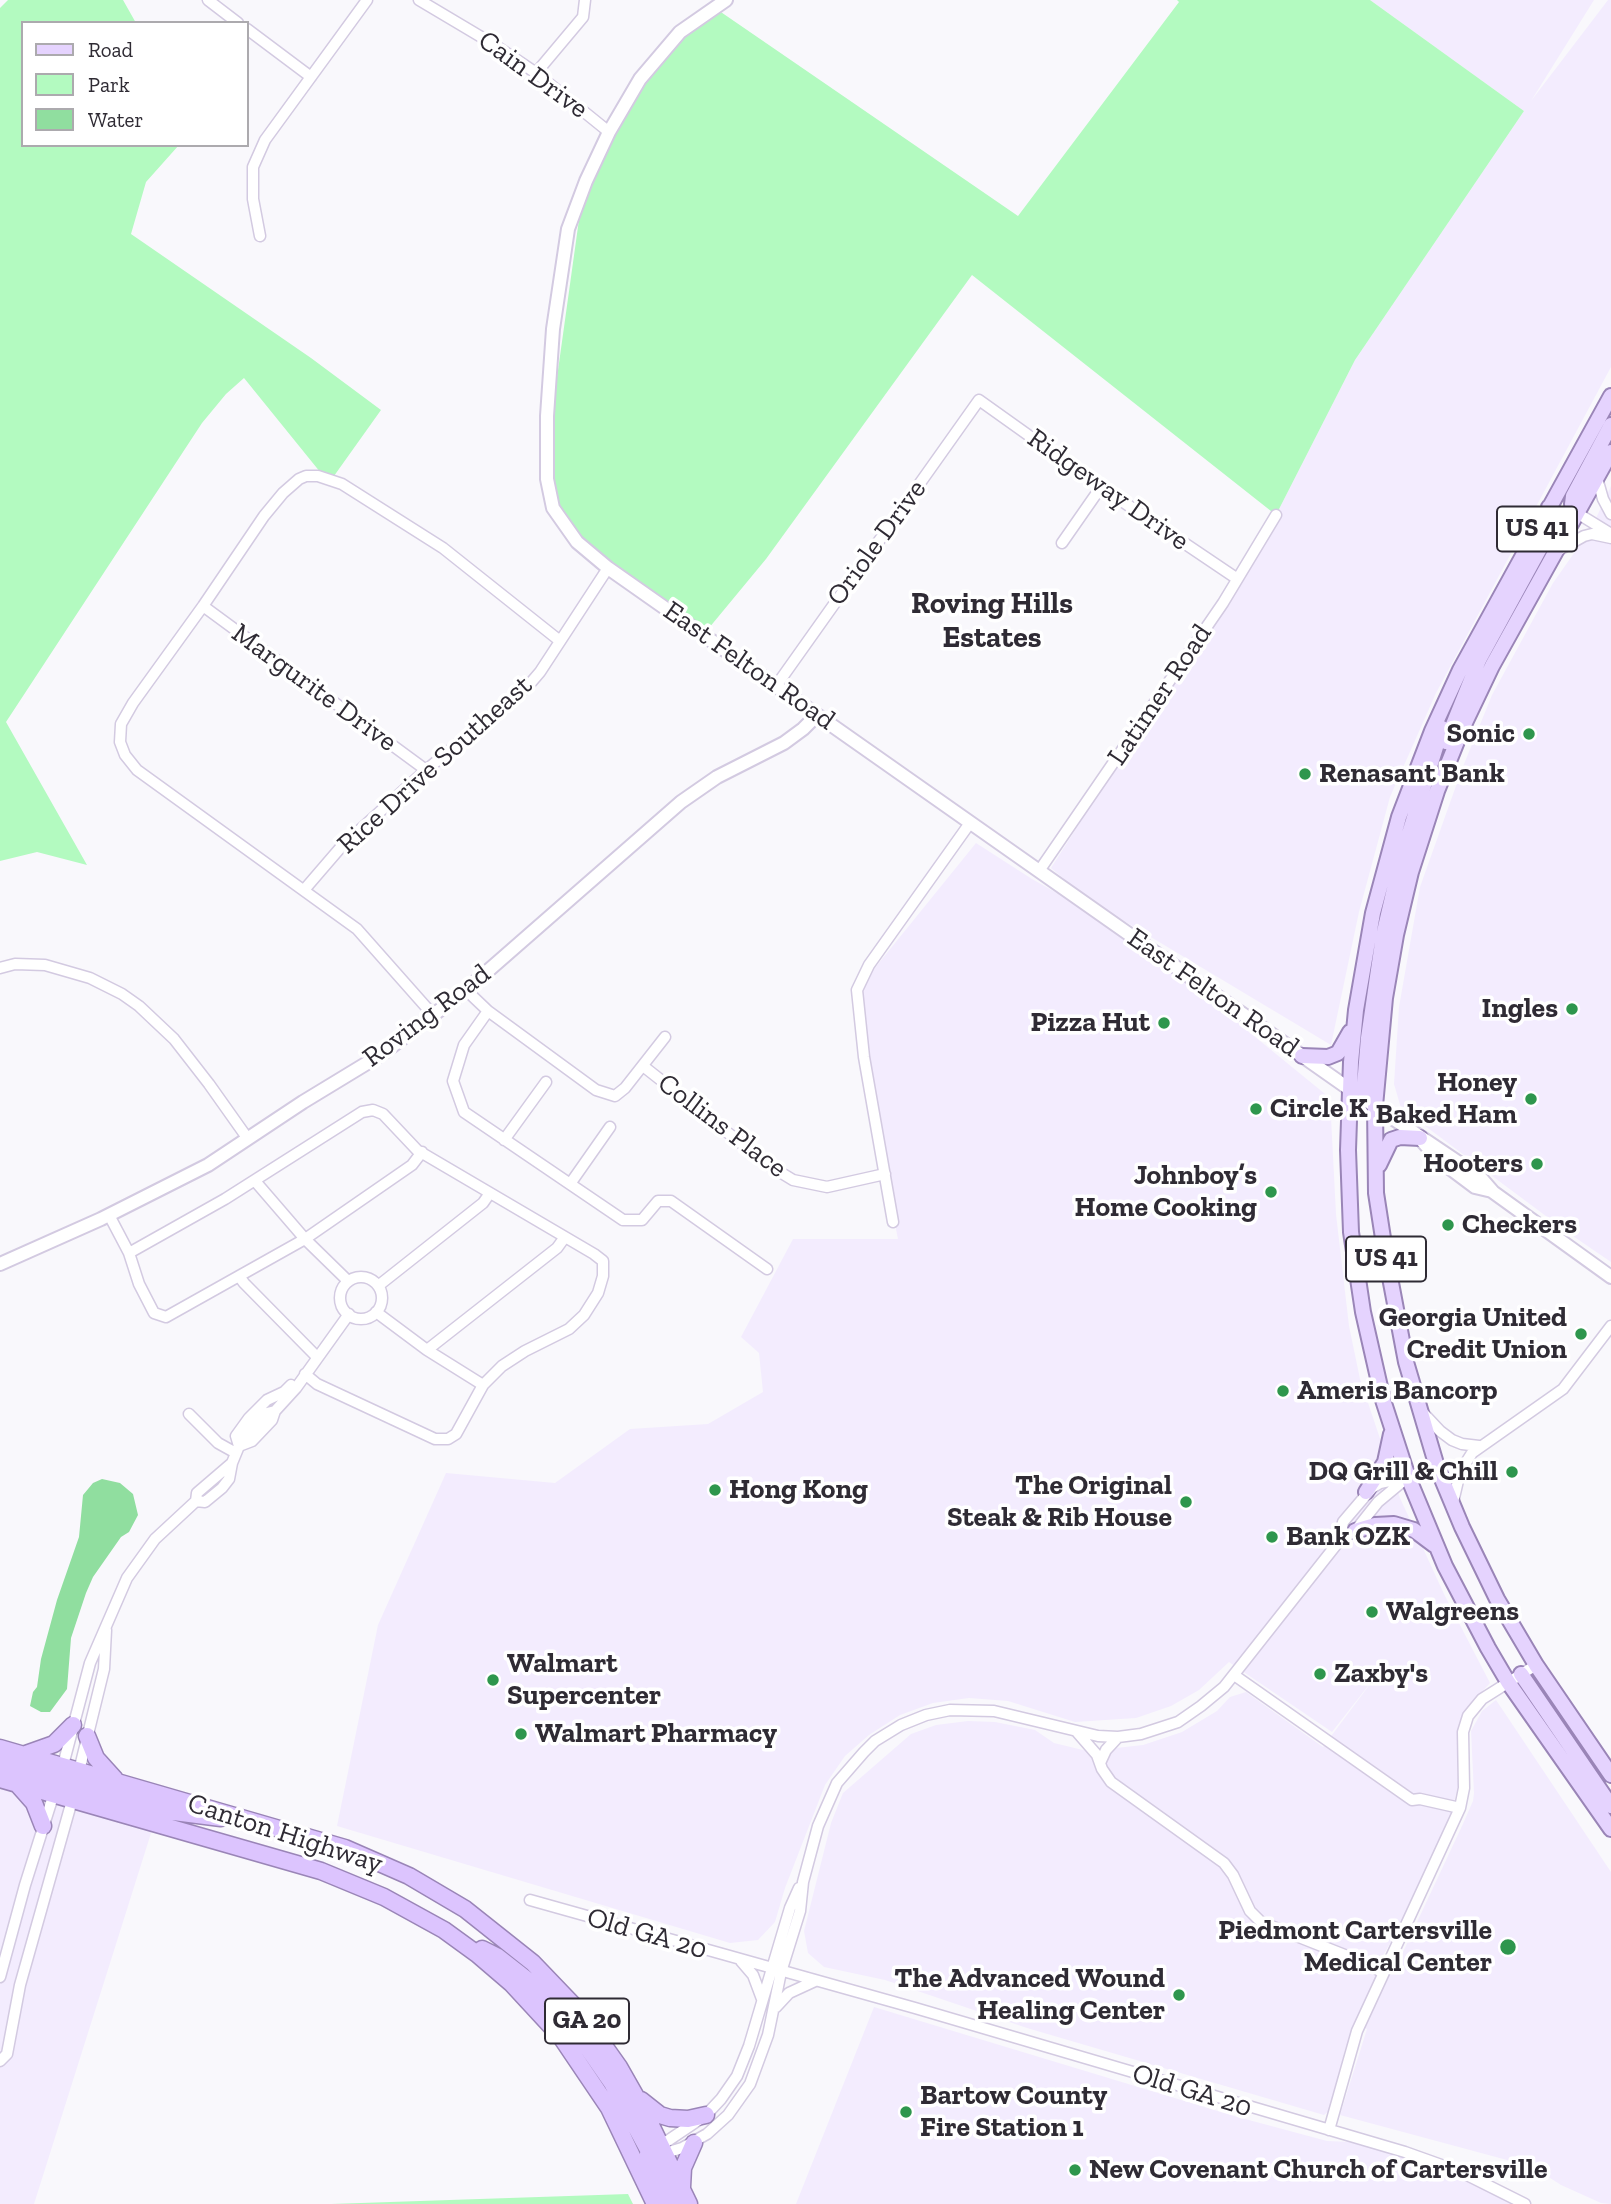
<!DOCTYPE html>
<html>
<head>
<meta charset="utf-8">
<style>
	body { margin:0 }
	#map { position:relative; width:1611px; height:2204px; overflow:hidden; background:#f9f8fc; font-family:"Zilla Slab",serif }
	canvas { display:block }
	.legend { position:absolute; left:21px; top:21px; width:228px; height:126px; box-sizing:border-box; background:#fff; border:2px solid #acaaae; margin:0; padding:9px 12px; list-style:none; font-size:21px; color:#2f2b34 }
	.legend li { display:flex; align-items:center; gap:14px; height:35px }
	.legend b { width:35px; border:2px solid #acaaae }
</style>
</head>
<body>
<div id="map">
<canvas width="1611" height="2204"></canvas>
<ul class="legend">
<li><b style="height:9px;background:#e5d3fe"></b>Road</li>
<li><b style="height:19px;background:#b3fac0"></b>Park</li>
<li><b style="height:19px;background:#90de9f"></b>Water</li>
</ul>
</div>
<script>
const g = document.querySelector('canvas').getContext('2d');
g.lineJoin = 'round';
function fillPath(path, color) { g.fillStyle = color; g.fill(path, 'evenodd'); }
const poly = rows => new Path2D(rows.map(r => 'M' + r).join(''));
function trace(path, color, width, dash) { g.strokeStyle = color; g.lineWidth = width; g.lineCap = dash ? 'butt' : 'round'; g.setLineDash(dash || []); g.stroke(path); }
function label(font, color, halo, rows, align = 'center') {
  g.font = font + ' "Zilla Slab",serif'; g.lineWidth = 7; g.setLineDash([]); g.textBaseline = 'middle'; g.strokeStyle = halo; g.fillStyle = color; for (const [text, x, y, turn = 0] of rows) {
    g.save(); g.translate(x, y); g.rotate((+turn || 0) * Math.PI / 180); g.textAlign = isNaN(turn) ? turn : align; if (halo) g.strokeText(text, 0, 0); g.fillText(text, 0, 0); g.restore();
  }
}
const built = poly([
	[1370,0,1594,0,1531,101,1608,0,1611,0,1611,367,1436,693,1390,797,1359,912,1331,1045,1089,900,1051,868,1276,515,1355,360,1524,111],
	[1611,486,1611,1262,1570,1234,1401,1108,1394,1084,1399,1007,1420,887,1462,769,1492,695,1553,583,1591,529],
	[976,843,1032,879,1080,906,1227,1014,1330,1098,1336,1214,1349,1326,1360,1379,1400,1498,1444,1594,1490,1683,1466,1709,1459,1723,1457,1735,1458,1786,1449,1823,1411,1904,1382,1958,1395,1969,1462,1826,1473,1801,1474,1793,1471,1731,1482,1711,1496,1700,1611,1872,1611,2204,1601,2203,1561,2185,1533,2167,1340,2115,1367,2029,1355,2024,1345,2050,1329,2111,1324,2115,1027,2028,885,1980,824,1967,808,1953,804,1931,831,1823,843,1793,911,1734,936,1725,968,1721,995,1722,1035,1730,1054,1743,1087,1751,1116,1748,1143,1745,1182,1732,1217,1711,1230,1697,1246,1692,1323,1747,1379,1672,1332,1732,1229,1662,1199,1690,1171,1706,1136,1718,1075,1722,1008,1701,969,1698,933,1703,900,1715,869,1735,845,1756,825,1785,785,1888,775,1922,758,1940,730,1943,337,1826,378,1625,446,1473,555,1483,630,1429,708,1424,763,1392,759,1353,741,1337,793,1239,898,1239,885,1174,857,990],
	[0,1786,152,1830,34,2204,0,2204],
	[874,2007,1234,2116,1327,2141,1375,2143,1510,2192,1526,2204,796,2204]
]);
const green = poly([
	[8,0,123,0,136,23,23,23,23,145,179,145,146,182,131,234,311,358,381,410,329,483,244,378,226,394,202,423,6,722,87,865,37,852,0,861,0,8],
	[1177,0,1370,0,1524,111,1355,360,1276,515,972,275,766,559,704,634,608,568,560,518,550,491,548,442,582,198,609,132,679,38,715,8,1018,216,1179,2],
	[628,2194,633,2204,331,2204]
]);
const water = poly([
	[102,1479,120,1483,133,1494,138,1515,129,1532,121,1537,93,1577,86,1593,71,1638,67,1689,50,1712,41,1712,30,1706,33,1692,37,1687,41,1659,57,1600,79,1537,83,1495,93,1483]
]);
const minor = poly([
	[208,0,238,23],
	[419,0,493,44,536,73,609,132],
	[247,29,311,77],
	[536,73,583,17,585,0],
	[260,236,253,199,253,167,265,140,367,0],
	[1597,478,1603,499,1611,514],
	[1577,513,1611,534],
	[1062,543,1101,487],
	[1559,550,1584,536,1592,534,1611,538],
	[203,606,426,770],
	[776,686,979,400,1101,487,1236,578],
	[1039,871,1223,603,1276,515],
	[304,890,341,847,426,770,528,686,540,672,608,568],
	[0,968,15,964,45,965,90,978,122,994,139,1006,174,1039,209,1084,248,1139],
	[466,990,488,1011,596,1090,615,1096,625,1088,665,1037],
	[488,1011,464,1045,453,1081,464,1112,623,1220,642,1220,658,1201,671,1201,767,1269],
	[434,1016,357,929,137,770,125,755,120,742,121,724,133,703,203,606,264,516,283,493,299,479,306,476,318,476,342,484,443,548,560,641],
	[643,1066,770,1166,793,1180,827,1187,885,1174],
	[504,1140,546,1082],
	[255,1181,305,1239,348,1281],
	[570,1184,610,1127],
	[109,1215,129,1253,225,1199,362,1112,373,1110,383,1114,417,1150,594,1254,603,1261,603,1276,598,1293,584,1315,569,1329,525,1351,502,1366,483,1385,456,1434,448,1439,435,1439,317,1384,305,1374],
	[893,1222,864,1057,857,990,869,965,970,823],
	[129,1253,139,1284,154,1313,166,1317,305,1239,412,1165,422,1152],
	[239,1276,244,1283,317,1357],
	'340 1298a21 21 0 1 1 42 0a21 21 0 1 1-42 0Z',
	[378,1286,483,1203,490,1193],
	[376,1312,427,1350,557,1248,565,1237],
	[427,1350,483,1385],
	[189,1414,218,1443,236,1453],
	[1424,1414,1440,1431,1452,1440,1462,1444,1479,1446],
	[245,1442,245,1436,267,1413,275,1411],
	[239,1446,236,1436,249,1418,267,1400,284,1392,291,1385],
	[232,1463,239,1446,252,1441,272,1420,275,1411,296,1388,349,1314],
	[1453,1502,1460,1472,1472,1453,1563,1389,1611,1326],
	[1340,1540,1343,1522,1372,1488,1380,1483,1408,1477,1437,1467],
	[1234,1675,1412,1800,1420,1799,1460,1808],
	[1077,1732,1097,1755,1102,1769,1111,1782,1224,1863,1233,1875,1250,1911,1261,1922,1375,1967,1383,1974],
	[1100,1763,1106,1750,1118,1737],
	[62,1769,90,1663,127,1578,155,1539,196,1501,197,1493,232,1463,229,1479,222,1488,205,1502,196,1501],
	[78,1775,104,1669,106,1630],
	[530,1900,915,2008,1405,2152,1461,2172,1525,2204],
	[741,1961,753,1975,762,1999],
	[0,1977,25,1885,55,1790],
	[776,2007,789,1993,815,1981],
	[0,2061,7,2054,20,1985,73,1797],
	[1329,2130,1357,2031,1460,1808,1464,1788,1463,1732,1468,1716,1482,1699,1536,1665],
	[657,2148,706,2115,721,2099,737,2076,749,2046,790,1908,799,1888],
	[659,2155,682,2148,707,2134,728,2115,750,2084,768,2035,781,1972,800,1911,803,1882,818,1826,837,1783,864,1752,875,1741,901,1725,926,1715,950,1710,994,1711,1098,1736,1118,1737,1141,1734,1178,1722,1201,1706,1224,1687,1340,1540,1355,1531,1378,1502,1408,1477]
]);
const tertiary = poly([
	[726,0,680,32,640,79,609,132,586,181,568,229,553,329,547,416,547,479,553,508,577,542,608,568,1355,1093],
	[1370,1103,1480,1177,1493,1192,1611,1277],
	[1423,1142,1439,1160,1475,1187,1492,1191],
	[0,1264,101,1219,208,1165,303,1102,382,1054,466,990,681,802,717,777,784,743,803,729,817,715]
]);
const primary = poly([
	[1611,396,1460,670,1432,731,1399,817,1373,913,1356,1010,1351,1062,1348,1150,1351,1232,1363,1312,1383,1400,1408,1477,1445,1566,1488,1648,1508,1682,1611,1829],
	[1611,452,1492,666,1462,729,1437,791,1411,872,1396,935,1385,998,1375,1106,1376,1193,1385,1251,1406,1362,1437,1467,1462,1527,1497,1599,1536,1665,1611,1775],
	[1577,513,1572,504,1573,496,1611,425],
	[1446,742,1479,660,1555,521,1555,513,1549,507],
	[1302,1056,1328,1057,1338,1053,1350,1032],
	[1363,1098,1368,1038,1383,936,1401,859,1442,728],
	[1379,1165,1391,1140,1400,1137,1420,1138],
	[1366,1492,1385,1462,1391,1434],
	[1355,1531,1375,1525,1394,1524,1414,1530,1434,1545],
	[1521,1674,1611,1806]
]);
const trunk = poly([
	[87,1736,96,1758,115,1779],
	[0,1748,345,1848,409,1876,465,1909,533,1963,580,2012,619,2067,644,2111,689,2204],
	[23,1755,54,1744,73,1725],
	[0,1763,166,1811,221,1818],
	[0,1779,321,1871,384,1897,444,1930,477,1954,512,1984,561,2037,609,2108,655,2204],
	[18,1785,34,1803,43,1826],
	[482,1949,498,1957,530,1982,556,2007,578,2034,612,2083,652,2157],
	[641,2100,660,2115,670,2118,688,2119,706,2115],
	[648,2154,672,2204],
	[682,2187,683,2168,694,2143]
]);
const markers = [
	[1529,734,7,"#2e964d"],
	[1305,774,7,"#2e964d"],
	[1572,1009,7,"#2e964d"],
	[1164,1023,7,"#2e964d"],
	[1531,1099,7,"#2e964d"],
	[1256,1109,7,"#2e964d"],
	[1537,1164,7,"#2e964d"],
	[1271,1192,7,"#2e964d"],
	[1448,1225,7,"#2e964d"],
	[1581,1334,7,"#2e964d"],
	[1283,1391,7,"#2e964d"],
	[1512,1472,7,"#2e964d"],
	[715,1490,7,"#2e964d"],
	[1186,1502,7,"#2e964d"],
	[1272,1537,7,"#2e964d"],
	[1372,1612,7,"#2e964d"],
	[1320,1674,7,"#2e964d"],
	[493,1680,7,"#2e964d"],
	[521,1734,7,"#2e964d"],
	[1508,1947,9,"#2e964d"],
	[1179,1995,7,"#2e964d"],
	[906,2112,7,"#2e964d"],
	[1075,2170,7,"#2e964d"]
];
const shields = [
	[1537,529,80],
	[1386,1259,80],
	[587,2021,84]
];
const shieldNames = [
	["US 41",1537,529],
	["US 41",1386,1259],
	["GA 20",587,2021]
];
const streetNames = [
	["Cain Drive",533,75,36],
	["Ridgeway Drive",1108,490,35],
	["Oriole Drive",877,543,-54],
	["East Felton Road",749,666,35],
	["Margurite Drive",314,688,36],
	["Latimer Road",1160,695,-56],
	["Rice Drive Southeast",435,765,-42],
	["East Felton Road",1213,993,35],
	["Roving Road",427,1016,-37],
	["Collins Place",722,1126,37],
	["Canton Highway",285,1834,18],
	["Old GA 20",647,1934,16],
	["Old GA 20",1192,2091,17]
];
const poiNames = [
	["Sonic",1515,734,"right"],
	["Renasant Bank",1319,774],
	["Ingles",1558,1009,"right"],
	["Pizza Hut",1150,1023,"right"],
	["Honey",1517,1083,"right"],
	["Baked Ham",1517,1115,"right"],
	["Circle K",1270,1109],
	["Hooters",1523,1164,"right"],
	["Johnboy’s",1257,1176,"right"],
	["Home Cooking",1257,1208,"right"],
	["Checkers",1462,1225],
	["Georgia United",1567,1318,"right"],
	["Credit Union",1567,1350,"right"],
	["Ameris Bancorp",1297,1391],
	["DQ Grill & Chill",1498,1472,"right"],
	["The Original",1172,1486,"right"],
	["Steak & Rib House",1172,1518,"right"],
	["Hong Kong",729,1490],
	["Bank OZK",1286,1537],
	["Walgreens",1386,1612],
	["Walmart",507,1664],
	["Supercenter",507,1696],
	["Zaxby's",1334,1674],
	["Walmart Pharmacy",535,1734],
	["Piedmont Cartersville",1492,1931,"right"],
	["Medical Center",1492,1963,"right"],
	["The Advanced Wound",1165,1979,"right"],
	["Healing Center",1165,2011,"right"],
	["Bartow County",920,2096],
	["Fire Station 1",920,2128],
	["New Covenant Church of Cartersville",1089,2170]
];
const neighbourhoodNames = [
	["Roving Hills",992,604],
	["Estates",992,638]
];
fillPath(built, '#f3ecfe');
fillPath(green, '#b3fac0');
fillPath(water, '#90de9f');
trace(minor, '#d3cae1', 13);
trace(tertiary, '#d3cae1', 16);
trace(primary, '#9a85b7', 18);
trace(trunk, '#9a85b7', 19);
trace(minor, '#fff', 10);
trace(tertiary, '#fff', 12);
trace(primary, '#e5d3fe', 14);
trace(trunk, '#dcc4fe', 16);
for (const [x, y, r, color] of markers) { const dot = new Path2D(); dot.arc(x, y, r, 0, 2 * Math.PI); g.fillStyle = color; g.fill(dot); trace(dot, '#fff', 2.5); }
for (const [x, y, w] of shields) { const box = new Path2D(); box.roundRect(x - w / 2, y - 22.5, w, 45, 5); g.fillStyle = '#fff'; g.fill(box); trace(box, '#2f2b34', 2); }
label('bold 26px', '#2f2b34', null, shieldNames);
label('28px', '#2f2b34', '#fff', streetNames);
label('bold 28px', '#2f2b34', '#fff', poiNames, 'left');
label('bold 30px', '#2f2b34', '#fff', neighbourhoodNames);
</script>
</body>
</html>
